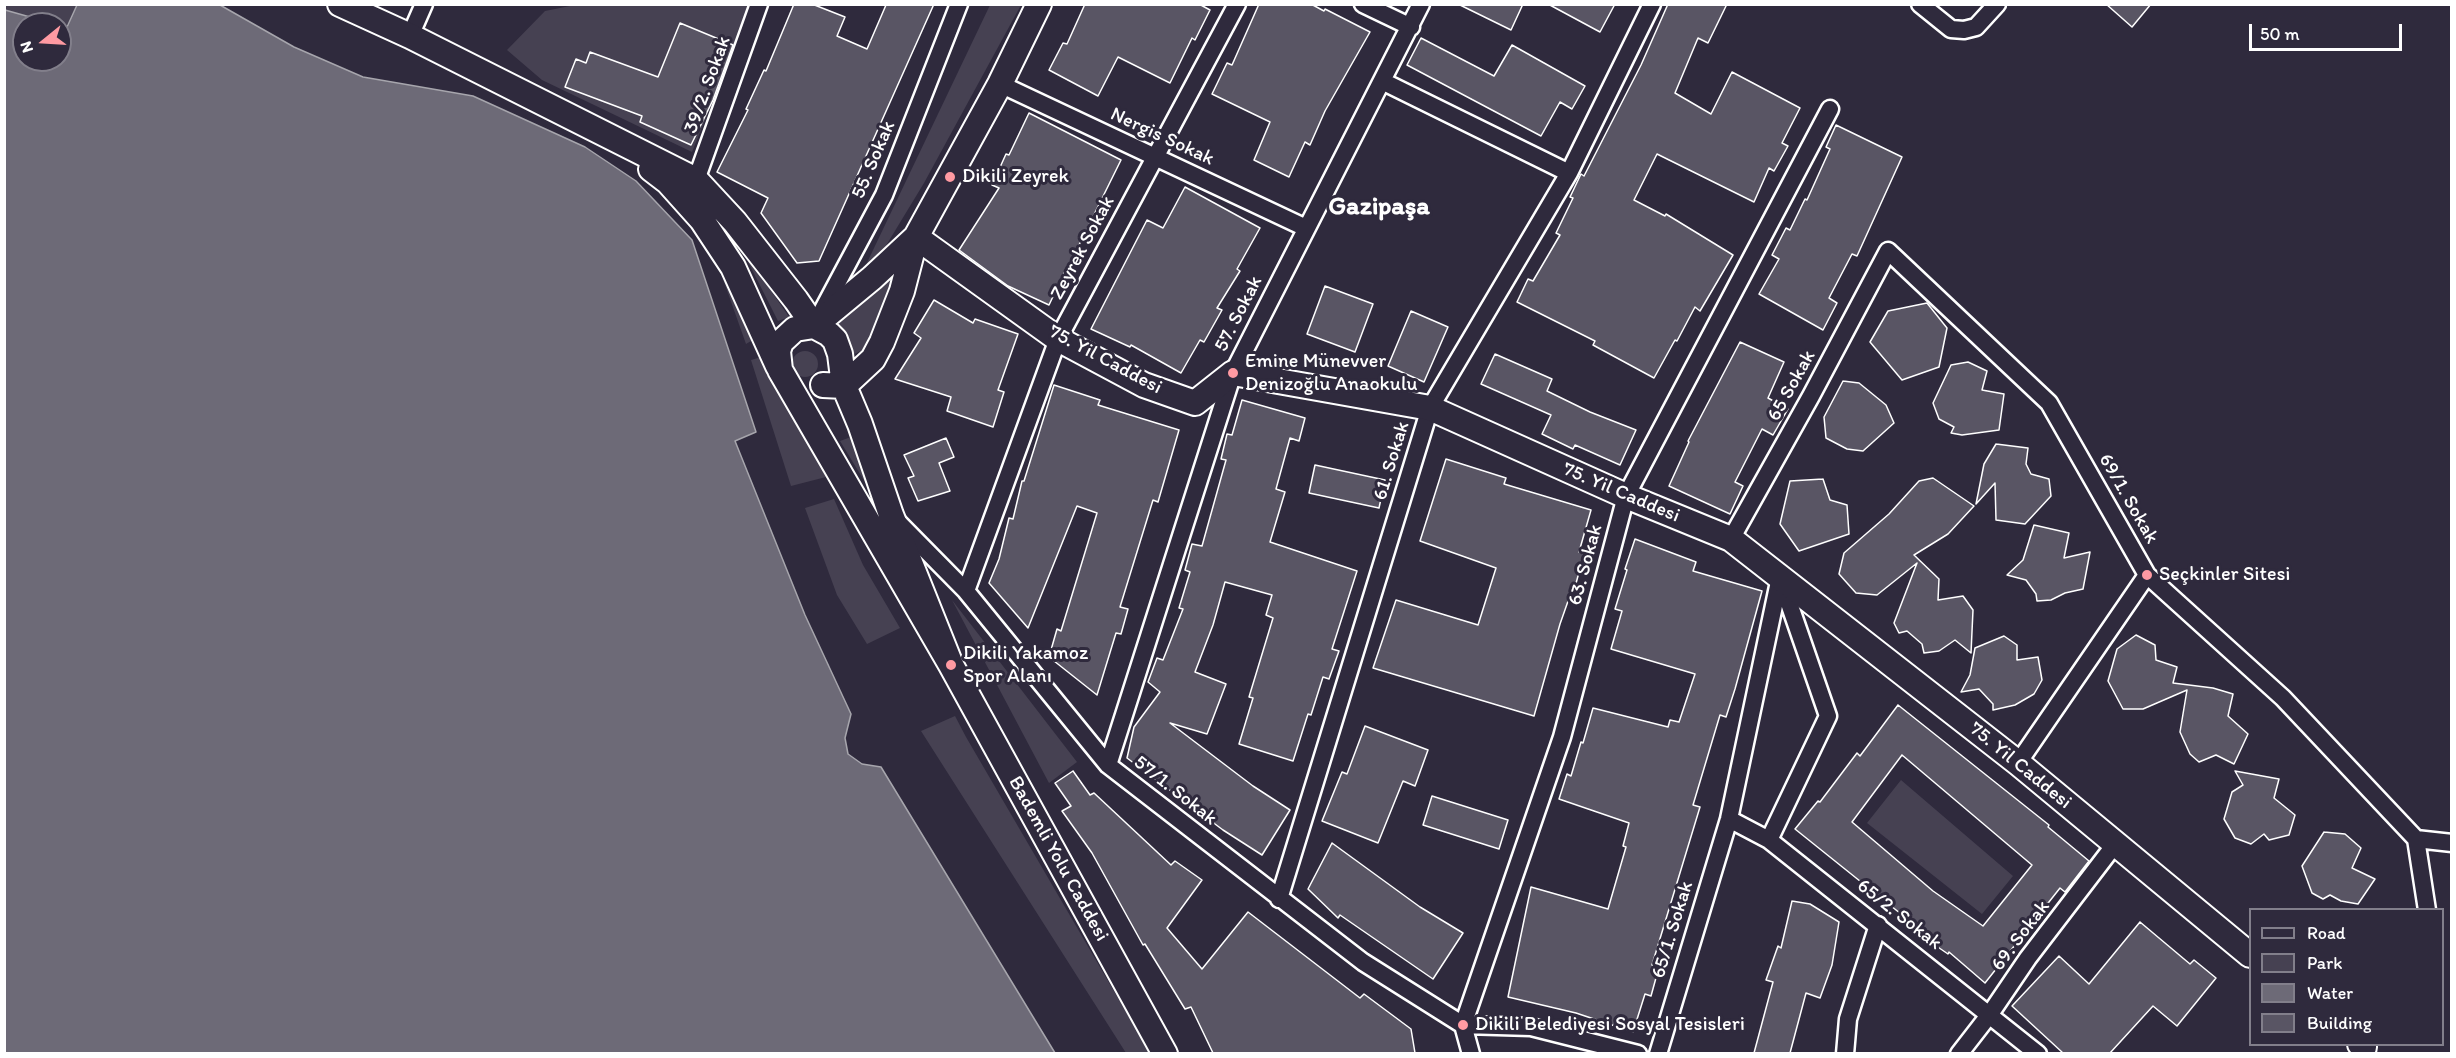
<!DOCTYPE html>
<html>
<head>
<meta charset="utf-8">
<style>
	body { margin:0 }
	#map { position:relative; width:2456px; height:1058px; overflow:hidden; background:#2f2a3d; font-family:Itim,sans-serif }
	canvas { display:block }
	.frame { position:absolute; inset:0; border:6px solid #fff; pointer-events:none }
	.legend { position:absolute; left:2249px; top:908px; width:195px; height:138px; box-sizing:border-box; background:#2f2a3d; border:2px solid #827f8b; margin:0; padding:8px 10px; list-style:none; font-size:18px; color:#fff }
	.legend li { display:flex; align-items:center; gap:12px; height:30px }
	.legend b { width:30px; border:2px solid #827f8b }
	.north { position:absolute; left:12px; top:12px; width:60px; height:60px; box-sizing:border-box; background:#2f2a3d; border:2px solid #827f8b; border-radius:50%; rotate:252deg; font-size:16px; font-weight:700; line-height:24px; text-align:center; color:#fff }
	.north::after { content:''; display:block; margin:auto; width:21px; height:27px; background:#ff9aa2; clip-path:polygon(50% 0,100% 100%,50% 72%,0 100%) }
	.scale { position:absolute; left:2249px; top:24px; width:153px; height:27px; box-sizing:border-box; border:3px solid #fff; border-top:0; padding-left:8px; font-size:18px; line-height:21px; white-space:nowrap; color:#fff; -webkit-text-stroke:4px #2f2a3d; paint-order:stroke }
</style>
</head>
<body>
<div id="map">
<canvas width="2456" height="1058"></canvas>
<div class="frame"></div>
<ul class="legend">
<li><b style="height:8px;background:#2f2a3d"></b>Road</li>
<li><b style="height:16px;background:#464152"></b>Park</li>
<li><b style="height:16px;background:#6d6a77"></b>Water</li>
<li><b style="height:16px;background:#595564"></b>Building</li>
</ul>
<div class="north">N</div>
<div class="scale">50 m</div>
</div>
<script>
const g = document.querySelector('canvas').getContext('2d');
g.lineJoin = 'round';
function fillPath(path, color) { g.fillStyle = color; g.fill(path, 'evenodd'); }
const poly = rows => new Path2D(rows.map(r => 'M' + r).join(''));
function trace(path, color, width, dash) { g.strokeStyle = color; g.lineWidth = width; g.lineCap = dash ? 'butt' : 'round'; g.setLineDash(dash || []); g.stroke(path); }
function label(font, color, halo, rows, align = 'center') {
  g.font = font + ' Itim,sans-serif'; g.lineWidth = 6; g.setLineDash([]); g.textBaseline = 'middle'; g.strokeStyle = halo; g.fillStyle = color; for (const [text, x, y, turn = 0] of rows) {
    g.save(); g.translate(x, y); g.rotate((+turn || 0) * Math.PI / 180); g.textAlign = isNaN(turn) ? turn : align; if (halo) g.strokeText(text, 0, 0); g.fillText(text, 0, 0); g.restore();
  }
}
const green = poly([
	[580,4,752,5,692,152,542,80,507,50,545,11],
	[4,5,77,5,66,27,5,10],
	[990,5,1021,5,924,183,870,272,864,269],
	[739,244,789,317,778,321],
	[899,265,867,348,848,357,832,323],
	[723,279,756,338,746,344],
	'792 364a13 13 0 1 1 26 0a13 13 0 1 1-26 0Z',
	[765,356,826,477,791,486,751,360],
	[851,437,871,492,840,441],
	[834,499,863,565,900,628,867,644,837,595,805,508],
	[952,600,1077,762,1049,783],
	[955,716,966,737,1150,1053,1126,1053,921,731],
	[1901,780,2013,876,1982,914,1867,823]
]);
const water = poly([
	[77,5,220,5,294,47,363,77,473,96,585,147,636,181,692,240,756,432,735,441,805,615,851,714,845,738,848,754,862,764,881,767,1055,1053,5,1053,5,10,55,24,24,24,24,60,60,60,60,26,67,27,77,5]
]);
const building = poly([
	[794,4,812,4,845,17,837,36,867,49,886,5,934,4,819,261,797,263,761,213,768,198,717,172,748,110,746,109,764,70,766,71,794,4],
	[1085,4,1199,4,1210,10,1195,40,1192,38,1170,83,1118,57,1098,96,1049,70,1063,43,1067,44,1085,4],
	[1259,4,1311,4,1324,11,1325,9,1370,32,1325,111,1310,145,1305,142,1289,177,1254,160,1270,122,1212,94,1227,63,1232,65,1259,4],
	[1458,4,1523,4,1511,30,1458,4],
	[1548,4,1615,4,1600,32,1548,4],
	[1668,4,1727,4,1708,43,1698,38,1675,93,1711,114,1732,72,1800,108,1782,143,1788,146,1774,171,1769,168,1754,202,1657,154,1634,200,1665,216,1666,214,1733,255,1700,311,1695,307,1677,341,1675,340,1654,378,1593,345,1595,341,1517,302,1528,279,1533,281,1560,235,1556,233,1573,198,1570,197,1581,174,1584,176,1641,65,1668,4],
	[2106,4,2151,4,2132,27,2106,4],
	[680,23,733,45,713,100,691,145,640,122,642,116,565,87,576,59,586,63,590,52,658,77,680,23],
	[1421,38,1494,76,1512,45,1585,86,1572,109,1560,102,1541,136,1407,65,1421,38],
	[1029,113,1121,160,1079,245,1081,246,1067,272,1065,271,1049,305,1008,286,959,250,999,188,992,185,1006,154,1009,155,1029,113],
	[1836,125,1902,157,1857,256,1852,254,1829,298,1837,303,1823,330,1759,294,1779,259,1772,255,1786,228,1790,230,1805,199,1807,200,1830,149,1826,147,1836,125],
	[1185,187,1260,228,1237,269,1240,271,1217,308,1222,310,1204,342,1200,340,1181,373,1131,345,1130,347,1091,329,1147,220,1163,228,1185,187],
	[1325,286,1373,304,1355,352,1307,334,1325,286],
	[934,300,973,323,975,319,1018,334,998,390,1004,392,993,427,947,411,951,397,895,379,921,338,914,333,934,300],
	[1927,303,1947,328,1939,367,1902,380,1870,342,1888,311,1927,303],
	[1411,311,1448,327,1424,382,1388,366,1411,311],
	[1740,342,1784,362,1768,398,1788,409,1773,435,1762,429,1735,482,1743,486,1730,514,1669,486,1689,442,1688,441,1740,342],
	[1495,354,1552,379,1547,391,1590,412,1636,430,1620,465,1575,445,1573,449,1542,434,1551,415,1481,384,1495,354],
	[1968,362,1987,371,1982,390,2004,394,1999,430,1962,435,1951,433,1954,427,1939,419,1933,403,1951,365,1968,362],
	[1843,381,1859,383,1886,405,1894,423,1863,451,1847,449,1826,438,1824,417,1843,381],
	[1054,385,1100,400,1098,405,1179,430,1158,502,1153,500,1120,607,1128,609,1121,634,1116,633,1097,695,1049,657,1057,629,1061,631,1097,513,1077,506,1028,628,989,583,999,559,1009,518,1013,519,1022,481,1024,481,1054,385],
	[1242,400,1305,418,1299,441,1290,438,1276,489,1285,492,1270,542,1357,571,1332,649,1339,651,1329,679,1323,677,1311,715,1308,714,1293,761,1239,744,1253,698,1249,697,1273,618,1266,615,1272,595,1225,582,1213,625,1195,672,1226,684,1207,734,1170,723,1253,786,1290,810,1262,855,1223,830,1127,758,1134,727,1160,692,1148,682,1157,658,1163,660,1183,609,1179,608,1190,572,1185,570,1192,544,1202,546,1226,460,1221,459,1227,434,1232,435,1242,400],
	[946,438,954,457,939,463,950,491,918,501,908,478,914,476,904,455,946,438],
	[1996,444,2028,448,2026,464,2031,474,2049,479,2051,496,2025,524,1996,520,1995,483,1976,504,1984,464,1996,444],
	[1446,459,1506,478,1504,484,1591,510,1579,552,1584,554,1575,587,1573,587,1560,624,1534,716,1373,668,1396,600,1478,625,1496,568,1420,541,1446,459],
	[1315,465,1385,480,1379,508,1309,493,1315,465],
	[1933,478,1974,506,1948,534,1914,555,1939,579,1938,600,1963,596,1973,610,1971,653,1955,640,1939,651,1924,653,1922,644,1907,631,1899,633,1894,623,1917,563,1877,595,1856,593,1839,574,1844,553,1889,514,1919,481,1933,478],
	[1823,479,1830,500,1847,505,1849,534,1799,551,1780,524,1790,481,1823,479],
	[2034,525,2069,533,2064,558,2090,552,2083,589,2065,593,2051,600,2037,601,2036,594,2026,580,2007,575,2023,560,2034,525],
	[1635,539,1696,562,1693,571,1762,591,1735,689,1726,717,1720,715,1693,805,1700,807,1652,965,1659,967,1651,996,1645,994,1633,1032,1576,1013,1508,997,1531,887,1608,909,1626,847,1623,846,1629,823,1559,799,1567,774,1571,776,1581,742,1583,743,1593,708,1668,727,1670,720,1679,722,1695,674,1611,649,1622,611,1615,609,1627,570,1625,569,1635,539],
	[2136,635,2155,645,2156,660,2177,667,2173,683,2213,688,2233,694,2228,716,2248,734,2234,764,2216,755,2199,762,2190,754,2180,732,2187,690,2143,709,2123,709,2108,681,2117,649,2136,635],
	[2004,636,2017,645,2017,660,2038,657,2042,680,2034,694,2015,705,1993,710,1993,704,1979,689,1961,692,1970,675,1975,648,2004,636],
	[1898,705,2049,825,2048,827,2089,861,2065,892,2060,888,1985,983,1949,952,1948,954,1913,930,1916,926,1795,829,1818,801,1820,802,1857,753,1860,756,1898,705],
	[1902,755,2032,865,1983,926,1933,891,1852,822,1902,755],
	[1365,726,1428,750,1415,786,1403,781,1378,843,1322,821,1342,772,1347,774,1365,726],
	[1073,771,1090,795,1094,793,1171,865,1175,861,1202,880,1167,928,1202,969,1248,912,1360,998,1364,994,1411,1029,1415,1053,1213,1053,1191,1007,1185,1009,1145,944,1143,945,1092,853,1062,811,1071,806,1055,783,1073,771],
	[2235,771,2279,779,2274,798,2295,815,2289,835,2269,840,2264,834,2251,844,2235,838,2224,819,2232,792,2243,785,2235,771],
	[1432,796,1508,820,1499,849,1423,825,1432,796],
	[2324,832,2345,834,2361,848,2352,868,2375,879,2358,904,2341,901,2330,895,2323,899,2312,893,2302,866,2324,832],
	[1332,843,1420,907,1463,933,1433,979,1340,915,1338,918,1308,889,1332,843],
	[1792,901,1810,904,1839,922,1832,965,1820,998,1806,993,1790,1053,1754,1053,1773,982,1766,980,1778,946,1781,948,1792,901],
	[2140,922,2190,964,2194,960,2216,978,2177,1026,2153,1006,2110,1053,2063,1053,2012,1006,2059,956,2089,984,2140,922]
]);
const street = poly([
	[1363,4,1411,27],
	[1920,4,1951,29,1964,30,1976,27,1997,4],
	[410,36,424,4],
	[1382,81,1569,173],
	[1000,84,1306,228],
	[696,180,759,4],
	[819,317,884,195,959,4],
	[898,522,966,591,1108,765,1363,962,1463,1025,1471,1054],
	[1731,539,1811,396,1888,251,2049,403,2147,575,2283,698,2416,839,2452,843],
	[966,591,1058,339,1237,4],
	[2018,763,2147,575],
	[1108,765,1233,373,1421,4],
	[1729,819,1769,840,2038,1054],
	[2416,839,2427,910],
	[1769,840,1828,716,1780,577],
	[1279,899,1430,408,1569,173,1652,4],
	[1463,1025,1562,737,1626,496,1830,109],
	[1463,1025,1531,1027,1638,1054],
	[1658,1054,1729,819,1780,577],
	[1845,1054,1848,1019,1878,925],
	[1959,1054,1990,1014,2028,958,2116,843]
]);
const secondary = poly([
	[340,4,410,36,696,180,735,222,796,300,814,326],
	[651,169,668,182,702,220,733,267,778,366],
	[916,237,1058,339,1144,385,1195,403,1233,373,1430,408,1626,496,1731,539,2018,763,2250,955],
	[814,326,872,278,916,237],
	[823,385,844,386,873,359,882,342,902,291,916,237,1000,84,1039,4],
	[951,665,891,515,860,424,844,386,840,354,835,340,829,334,814,326,795,329,781,342,778,351,780,370,951,665,1165,1054],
	[2360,1044,2364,1047]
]);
const markers = [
	[950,177,6,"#ff9aa2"],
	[1233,373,6,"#ff9aa2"],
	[2147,575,6,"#ff9aa2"],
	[951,665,6,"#ff9aa2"],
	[1463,1025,6,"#ff9aa2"]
];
const streetNames = [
	["39/2. Sokak",708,85,-70],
	["Nergis Sokak",1162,137,25],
	["55. Sokak",874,160,-67],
	["Zeyrek Sokak",1083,248,-62],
	["57. Sokak",1239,314,-63],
	["75. Yil Caddesi",1105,360,28],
	["65 Sokak",1792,386,-61],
	["61. Sokak",1392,461,-73],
	["75. Yil Caddesi",1621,493,23],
	["69/1. Sokak",2128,499,60],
	["63. Sokak",1586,565,-75],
	["75. Yil Caddesi",2020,766,39],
	["57/1. Sokak",1175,791,38],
	["Bademli Yolu Caddesi",1058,859,61],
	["65/2. Sokak",1899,915,38],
	["65/1. Sokak",1673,930,-73],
	["69. Sokak",2021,936,-53]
];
const poiNames = [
	["Dikili Zeyrek",962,177],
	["Emine Münevver",1245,362],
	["Denizoğlu Anaokulu",1245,385],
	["Seçkinler Sitesi",2159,575],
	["Dikili Yakamoz",963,654],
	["Spor Alanı",963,677],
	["Dikili Belediyesi Sosyal Tesisleri",1475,1025]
];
const districtNames = [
	["Gazipaşa",1379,207]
];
fillPath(green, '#464152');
fillPath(water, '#6d6a77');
trace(water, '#a7a6ad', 1.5);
fillPath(building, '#595564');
trace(building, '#fff', 1.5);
trace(street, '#fff', 21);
trace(secondary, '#fff', 28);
trace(street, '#2f2a3d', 16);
trace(secondary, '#2f2a3d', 24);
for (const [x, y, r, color] of markers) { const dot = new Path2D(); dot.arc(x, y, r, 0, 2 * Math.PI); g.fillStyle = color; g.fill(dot); trace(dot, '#2f2a3d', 2); }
label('20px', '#fff', '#2f2a3d', streetNames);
label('20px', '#fff', '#2f2a3d', poiNames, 'left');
label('bold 26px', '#fff', '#2f2a3d', districtNames);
</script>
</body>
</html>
